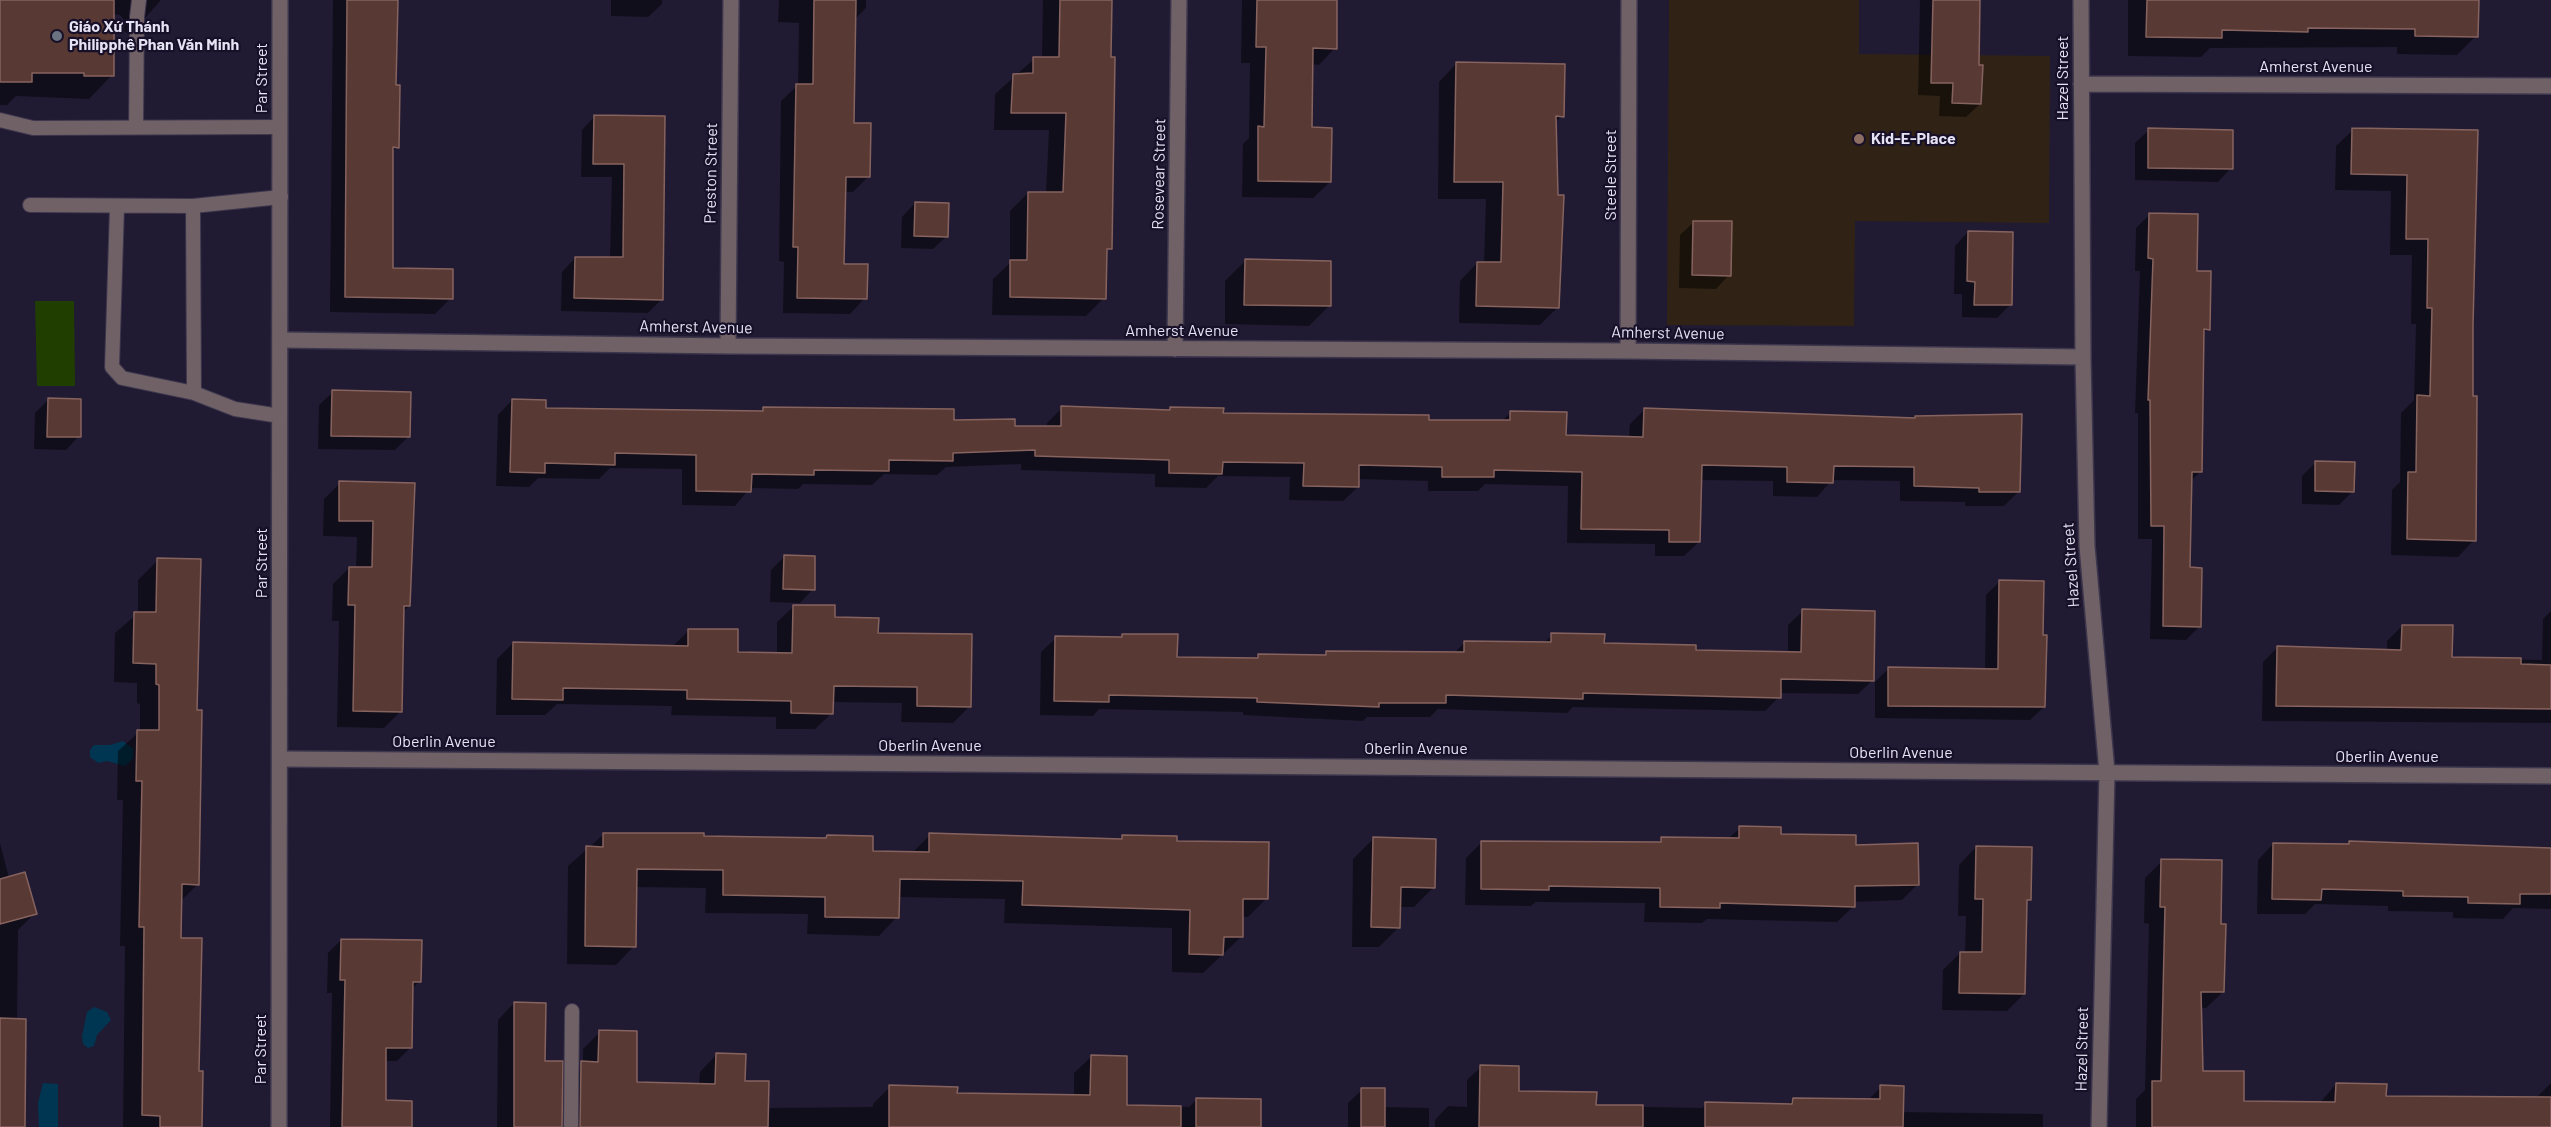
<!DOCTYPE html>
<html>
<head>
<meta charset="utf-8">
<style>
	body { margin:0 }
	canvas { display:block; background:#201a32 }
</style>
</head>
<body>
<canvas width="2551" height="1127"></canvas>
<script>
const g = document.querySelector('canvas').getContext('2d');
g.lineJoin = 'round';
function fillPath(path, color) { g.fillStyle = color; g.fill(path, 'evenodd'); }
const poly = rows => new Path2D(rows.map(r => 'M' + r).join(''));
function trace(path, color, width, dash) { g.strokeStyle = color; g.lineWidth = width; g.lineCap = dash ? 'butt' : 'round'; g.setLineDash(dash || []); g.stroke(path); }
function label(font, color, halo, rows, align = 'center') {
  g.font = font + ' Barlow,sans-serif'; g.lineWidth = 4.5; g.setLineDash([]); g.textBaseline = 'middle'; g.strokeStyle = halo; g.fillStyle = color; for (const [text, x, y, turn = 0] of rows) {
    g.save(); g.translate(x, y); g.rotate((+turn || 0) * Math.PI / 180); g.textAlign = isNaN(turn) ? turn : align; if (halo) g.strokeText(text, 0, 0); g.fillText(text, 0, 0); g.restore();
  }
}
const education = poly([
	[1669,0,1859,0,1859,54,2050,56,2049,223,1855,221,1854,326,1667,325]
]);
const green = poly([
	[35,301,74,301,75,386,37,386]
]);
const water = poly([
	[123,741,133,749,133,758,125,766,107,761,98,763,90,757,90,750,94,745,110,745],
	[94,1007,107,1012,111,1020,97,1035,94,1046,88,1048,83,1044,82,1036,87,1012],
	[43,1083,58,1084,58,1127,39,1127,38,1103]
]);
const shadow = poly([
	[0,0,161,0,130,35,124,31,125,21,120,15,112,14,112,75,89,99,16,96,7,105,0,105],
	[333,0,397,0,397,147,391,153,392,269,451,298,435,314,330,312],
	[611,0,662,0,662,4,648,17,611,16],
	[779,0,866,0,866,8,854,20,852,124,869,176,853,192,844,192,843,265,865,298,850,314,783,313,784,262,779,261,781,101,798,85,799,23,778,22],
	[1043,0,1110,0,1110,248,1105,253,1104,298,1086,316,992,315,993,279,1010,263,1010,211,1028,193,1046,193,1049,130,994,130,995,94,1034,59,1042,59],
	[1242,0,1336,0,1335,48,1319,65,1311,64,1310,129,1330,182,1313,198,1242,197,1243,144,1249,138,1250,63,1241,63],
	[1920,0,1978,0,1977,66,1980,104,1966,117,1939,116,1940,96,1918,95],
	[2128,0,2477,0,2476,36,2457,55,2397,54,2397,47,2210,48,2201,57,2128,56],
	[1456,64,1562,116,1554,124,1558,307,1540,325,1459,323,1460,281,1477,263,1484,264,1486,199,1438,199,1439,82],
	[595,116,663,118,662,299,648,313,561,311,562,272,575,258,610,259,612,177,581,177,582,130],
	[2149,130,2231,168,2218,182,2135,180,2135,143],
	[2353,130,2476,132,2472,398,2474,540,2458,557,2391,555,2392,490,2400,482,2401,413,2414,400,2416,324,2411,324,2412,255,2390,255,2391,191,2335,190,2336,146],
	[915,203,947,236,933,249,901,248,902,217],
	[2149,215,2195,273,2208,329,2202,335,2201,471,2190,482,2189,569,2200,626,2186,640,2150,639,2152,539,2138,539,2138,413,2135,413,2140,271,2135,271,2136,228],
	[1694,222,1729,275,1716,289,1679,288,1680,235],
	[1968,232,2010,305,1997,318,1962,317,1962,294,1954,294,1955,246],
	[1245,261,1329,306,1309,326,1225,324,1225,281],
	[333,392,408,437,395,450,318,449,319,405],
	[48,400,79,436,66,450,34,449,35,413],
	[512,400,544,409,760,412,763,409,1047,428,1047,423,1062,408,1168,412,1171,409,1222,414,1427,421,1502,421,1511,412,1565,437,1629,438,1630,424,1644,410,1913,419,1915,417,2019,491,2004,506,1965,506,1965,502,1900,501,1900,481,1832,480,1817,497,1773,496,1773,481,1700,480,1699,542,1684,556,1655,556,1655,544,1567,543,1568,486,1485,484,1478,491,1428,491,1428,481,1358,479,1358,487,1343,501,1289,500,1290,477,1218,476,1206,488,1155,487,1155,474,1021,470,1021,464,946,467,937,475,884,474,872,485,803,484,798,489,750,488,735,506,682,505,682,469,610,468,599,479,538,478,529,487,496,486,498,415],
	[2316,462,2353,491,2339,505,2302,504,2302,476],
	[340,483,414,484,409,606,402,613,400,712,384,728,337,727,339,621,332,621,333,584,349,568,356,568,357,537,323,536,324,499],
	[784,557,813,589,800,603,770,602,771,570],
	[158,560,196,711,198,884,180,902,179,939,200,940,200,1127,123,1127,125,946,120,946,123,800,117,800,118,751,140,731,140,704,137,703,137,683,114,682,115,633,138,613,138,580],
	[1999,582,2044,707,2030,720,1875,718,1875,682,1889,668,1985,670,1986,595],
	[794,606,877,634,970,706,953,723,901,722,902,703,832,702,832,713,815,729,776,729,776,717,671,715,672,706,557,704,545,715,496,715,497,659,513,643,672,647,689,630,736,654,777,655,777,622],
	[1803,611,1873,680,1858,694,1779,693,1779,697,1765,711,1573,707,1567,713,1438,709,1430,717,1367,717,1363,721,1243,715,1243,712,1099,709,1093,716,1040,715,1041,652,1056,638,1119,639,1123,635,1176,658,1254,659,1258,655,1323,656,1327,653,1453,654,1465,642,1543,644,1552,635,1603,645,1694,652,1788,654,1788,625],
	[2551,611,2551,723,2262,721,2263,662,2278,647,2387,651,2387,641,2402,626,2451,658,2542,660,2543,619],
	[1740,828,1855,846,1918,884,1902,900,1854,902,1854,906,1837,922,1707,919,1702,923,1644,922,1645,903,1536,902,1531,906,1465,905,1466,858,1482,842,1657,843,1662,838,1728,839],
	[604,834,824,840,827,836,871,852,912,853,930,835,1119,840,1123,837,1175,842,1267,898,1248,917,1241,917,1241,937,1203,973,1172,972,1172,928,1004,923,1005,899,898,897,897,917,879,936,807,934,808,914,705,913,706,888,635,887,634,946,616,965,567,964,568,866],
	[1373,839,1434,887,1414,907,1399,907,1399,927,1379,947,1352,947,1353,859],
	[0,843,9,878,35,913,18,930,17,1020,23,1127,0,1127],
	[2349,843,2551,849,2551,909,2513,908,2503,919,2453,918,2453,912,2388,911,2388,906,2315,904,2305,914,2257,914,2258,860,2273,844,2347,845],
	[1976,847,2030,900,2025,904,2024,994,2007,1011,1942,1010,1943,970,1960,953,1965,953,1966,916,1958,916,1959,865],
	[2162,861,2219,925,2223,992,2206,1008,2200,1008,2201,1072,2243,1102,2319,1104,2336,1084,2385,1098,2536,1098,2551,1083,2551,1127,2136,1127,2136,1099,2145,1090,2149,924,2144,923,2145,878],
	[341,940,420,981,412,989,411,1047,397,1061,385,1061,384,1102,410,1127,330,1127,332,993,327,993,328,953],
	[514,1003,544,1062,561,1127,497,1127,498,1020],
	[600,1032,635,1083,699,1085,700,1072,716,1055,767,1108,873,1107,873,1104,890,1087,956,1094,1074,1096,1074,1073,1091,1057,1125,1106,1189,1107,1197,1099,1259,1127,564,1127,564,1080,583,1063,583,1049],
	[1481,1067,1517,1092,1595,1106,1702,1108,1706,1104,1787,1105,1793,1099,1867,1101,1881,1087,1902,1112,2043,1114,2043,1127,1435,1127,1435,1120,1448,1106,1467,1107,1467,1080],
	[1362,1090,1384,1107,1429,1108,1429,1127,1348,1127,1348,1103]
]);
const building = poly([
	[0,0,114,0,114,76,84,76,84,73,32,73,32,82,0,82,0,0],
	[347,0,398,0,396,85,400,85,399,148,393,147,393,268,453,269,453,299,345,297,347,0],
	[814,0,856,0,854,123,871,123,870,177,846,177,844,264,868,264,867,299,797,298,798,247,793,247,796,84,813,84,814,0],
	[1060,0,1112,0,1111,57,1115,57,1112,249,1107,249,1106,299,1010,297,1010,260,1027,260,1028,192,1063,192,1066,113,1011,113,1013,74,1033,73,1033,57,1059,57,1060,0],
	[1257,0,1337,0,1337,49,1313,48,1312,127,1332,128,1331,182,1258,181,1258,126,1264,127,1266,47,1256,47,1257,0],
	[1933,0,1980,0,1979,65,1983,65,1981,104,1952,103,1953,83,1931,83,1933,0],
	[2147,0,2479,0,2478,37,2415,36,2415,29,2308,28,2308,32,2222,30,2222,38,2146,37,2147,0],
	[1456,62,1565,64,1564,117,1556,116,1558,195,1564,195,1559,308,1476,306,1477,262,1501,262,1503,182,1454,182,1456,62],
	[594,115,665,116,663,300,574,298,575,257,623,257,624,164,593,164,594,115],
	[2148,128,2233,130,2233,169,2148,168,2148,128],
	[2352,128,2478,130,2473,325,2473,396,2477,396,2476,541,2407,539,2408,472,2416,472,2417,395,2430,396,2432,308,2427,308,2428,239,2406,239,2407,175,2351,174,2352,128],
	[915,202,949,203,948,237,914,236,915,202],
	[2149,213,2198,214,2197,271,2211,271,2210,330,2204,329,2202,472,2192,472,2190,567,2202,568,2201,627,2163,626,2164,526,2151,526,2150,400,2148,400,2153,259,2148,258,2149,213],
	[1693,221,1732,221,1731,276,1692,275,1693,221],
	[1968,231,2013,232,2012,305,1974,305,1975,282,1967,281,1968,231],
	[1245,259,1331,261,1331,306,1244,305,1245,259],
	[332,390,411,392,410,437,331,436,332,390],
	[48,398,81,399,81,437,47,437,48,398],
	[512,399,546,400,546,408,763,411,763,407,954,409,954,420,1015,419,1015,426,1061,426,1061,406,1170,410,1170,407,1224,408,1223,413,1429,415,1429,420,1510,420,1510,411,1567,412,1566,435,1643,437,1644,408,1915,418,1915,416,2022,414,2020,492,1979,492,1979,488,1914,486,1914,467,1834,466,1833,483,1787,482,1787,467,1702,465,1700,542,1669,542,1669,530,1581,529,1582,472,1494,470,1494,477,1442,477,1442,467,1359,465,1359,487,1303,486,1304,463,1223,462,1222,474,1169,473,1169,460,1035,456,1035,450,953,453,953,461,889,460,889,471,814,470,814,475,752,474,751,492,696,491,696,455,615,453,615,465,545,463,545,473,510,472,512,399],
	[2315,461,2355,462,2354,492,2315,491,2315,461],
	[339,481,415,483,410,606,404,606,402,712,353,711,355,605,348,605,349,567,372,567,373,521,339,521,339,481],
	[784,555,815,556,815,590,783,589,784,555],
	[157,558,201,559,197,710,202,710,199,885,182,884,181,938,202,938,199,1071,203,1071,202,1127,160,1127,160,1116,142,1115,144,927,139,927,142,781,136,781,137,730,159,730,159,685,156,684,156,664,133,663,134,612,156,612,157,558],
	[1999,580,2044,581,2043,635,2047,635,2045,707,1888,706,1888,667,1998,669,1999,580],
	[793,605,835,605,835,617,879,618,878,633,972,634,971,707,917,706,917,687,834,686,833,714,791,713,791,701,687,699,687,690,563,688,563,700,512,699,513,642,688,646,688,629,738,629,738,652,792,653,793,605],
	[1802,609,1875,611,1874,681,1781,679,1781,698,1583,693,1583,699,1446,695,1446,703,1379,703,1379,707,1257,702,1257,698,1109,695,1109,702,1054,701,1055,636,1122,637,1122,634,1178,634,1177,657,1258,658,1258,654,1326,655,1326,651,1464,652,1464,641,1551,642,1551,633,1605,634,1604,643,1696,645,1696,650,1801,652,1802,609],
	[2402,625,2453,625,2452,657,2521,658,2521,664,2551,665,2551,709,2276,706,2277,646,2401,650,2402,625],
	[1739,826,1781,827,1781,834,1856,835,1856,845,1918,843,1919,885,1855,886,1855,907,1720,903,1720,908,1660,907,1660,888,1549,886,1549,890,1481,889,1481,841,1661,842,1661,837,1739,838,1739,826],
	[603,833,704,833,704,836,826,838,827,835,873,836,873,851,929,852,929,833,1122,839,1122,835,1177,836,1177,841,1269,842,1268,899,1243,899,1243,937,1224,937,1223,955,1189,954,1190,910,1022,905,1023,881,900,879,899,918,825,917,825,897,723,895,723,870,637,869,636,947,585,946,586,846,603,847,603,833],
	[1373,837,1436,839,1435,888,1401,887,1400,928,1371,927,1373,837],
	[2349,841,2551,848,2551,894,2520,894,2520,904,2468,903,2468,897,2403,896,2403,891,2322,889,2321,900,2272,899,2273,843,2349,844,2349,841],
	[1976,846,2032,847,2031,900,2027,900,2025,994,1959,993,1960,952,1982,952,1983,899,1975,899,1976,846],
	[2161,859,2222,860,2221,924,2226,924,2224,992,2201,992,2203,1071,2244,1071,2244,1101,2335,1102,2336,1083,2387,1084,2386,1096,2551,1097,2551,1127,2152,1127,2152,1081,2161,1081,2165,907,2160,907,2161,859],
	[25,872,37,914,0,924,0,879,25,872],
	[341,939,422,940,421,982,413,982,412,1048,386,1048,386,1100,412,1101,412,1127,342,1127,345,980,340,980,341,939],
	[514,1002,546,1003,545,1061,563,1061,562,1127,514,1127,514,1002],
	[0,1018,26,1019,25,1127,0,1127,0,1018],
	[599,1030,637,1031,637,1082,715,1084,716,1053,746,1054,745,1081,769,1081,768,1127,580,1127,581,1061,598,1062,599,1030],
	[1091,1055,1127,1056,1127,1105,1181,1106,1181,1127,889,1127,889,1085,958,1087,957,1093,1090,1095,1091,1055],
	[1480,1065,1519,1066,1519,1091,1597,1092,1596,1105,1643,1105,1643,1127,1479,1127,1480,1065],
	[1880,1085,1904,1086,1903,1127,1705,1127,1705,1102,1792,1104,1793,1098,1880,1099,1880,1085],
	[1361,1088,1385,1088,1385,1127,1361,1127,1361,1088],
	[1196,1098,1261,1099,1261,1127,1196,1127,1196,1098]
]);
const service = poly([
	[0,120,33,128,280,127],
	[136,127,137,17,139,0],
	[30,205,193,206,281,197],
	[193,206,194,393,235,409,280,416],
	[117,207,112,367,122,378,194,393],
	[571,1127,572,1011]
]);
const minor = poly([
	[2081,0,2083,357,2087,546,2107,772,2099,1127],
	[2081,84,2551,86],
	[281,340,728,346,1628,351,2083,357],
	[728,346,731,0],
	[1175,349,1179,0],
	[1628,351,1629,0],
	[280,759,2551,776]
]);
const tertiary = poly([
	[279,1127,280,0]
]);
const markers = [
	[57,36,6,"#6b7280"],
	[1859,139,6,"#8d6e63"]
];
const poiNames = [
	["Giáo Xứ Thánh",69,27],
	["Philipphê Phan Văn Minh",69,45],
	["Kid-E-Place",1871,139]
];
const streetNames = [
	["Amherst Avenue",2316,67],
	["Par Street",262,78,-90],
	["Hazel Street",2063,78,-90],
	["Preston Street",711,173,-89],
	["Rosevear Street",1159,174,-89],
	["Steele Street",1611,175,-90],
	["Amherst Avenue",696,327,1],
	["Amherst Avenue",1182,331],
	["Amherst Avenue",1668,333,1],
	["Par Street",262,563,-90],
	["Hazel Street",2071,565,-94],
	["Oberlin Avenue",444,742],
	["Oberlin Avenue",930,746],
	["Oberlin Avenue",1416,749],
	["Oberlin Avenue",1901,753],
	["Oberlin Avenue",2387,757],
	["Par Street",261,1049,-90],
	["Hazel Street",2082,1049,-89]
];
fillPath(education, '#302315');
fillPath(green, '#203e00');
fillPath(water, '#003651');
fillPath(shadow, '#0007');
fillPath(building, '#583934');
trace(building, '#86635e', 1.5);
trace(service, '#3c364d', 16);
trace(minor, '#3c364d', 18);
trace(tertiary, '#3c364d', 18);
trace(service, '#706166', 14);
trace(minor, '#706166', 15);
trace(tertiary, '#706166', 15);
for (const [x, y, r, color] of markers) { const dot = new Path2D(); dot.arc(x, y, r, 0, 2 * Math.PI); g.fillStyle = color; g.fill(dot); trace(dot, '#171028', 2); }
label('bold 16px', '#e6e3f4', '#171028', poiNames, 'left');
label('16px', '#e6e3f4', '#171028', streetNames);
</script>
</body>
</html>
